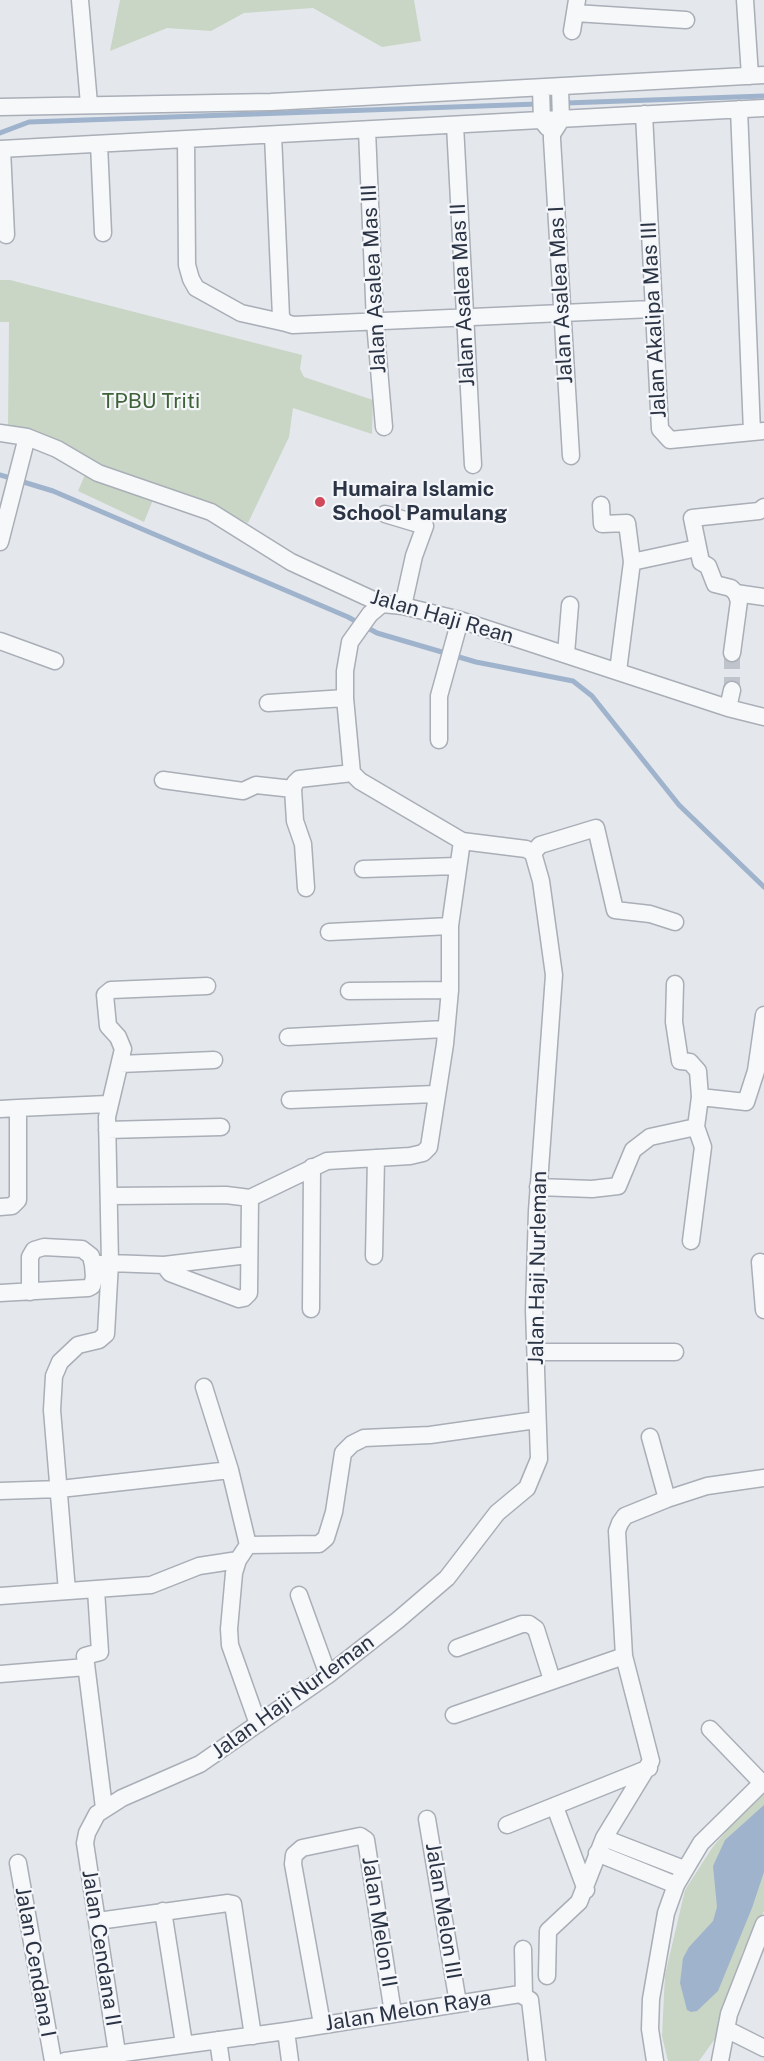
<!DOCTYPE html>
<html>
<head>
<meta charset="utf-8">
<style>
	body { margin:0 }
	canvas { display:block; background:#e4e7ec }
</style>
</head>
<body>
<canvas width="764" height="2061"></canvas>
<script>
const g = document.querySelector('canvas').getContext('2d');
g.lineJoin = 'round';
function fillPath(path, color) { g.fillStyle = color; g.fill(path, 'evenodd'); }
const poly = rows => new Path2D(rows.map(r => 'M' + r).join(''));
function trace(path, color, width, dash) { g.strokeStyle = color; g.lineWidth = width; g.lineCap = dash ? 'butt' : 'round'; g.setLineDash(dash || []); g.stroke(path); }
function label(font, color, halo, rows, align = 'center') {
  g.font = font + ' "Public Sans",sans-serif'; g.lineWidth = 4.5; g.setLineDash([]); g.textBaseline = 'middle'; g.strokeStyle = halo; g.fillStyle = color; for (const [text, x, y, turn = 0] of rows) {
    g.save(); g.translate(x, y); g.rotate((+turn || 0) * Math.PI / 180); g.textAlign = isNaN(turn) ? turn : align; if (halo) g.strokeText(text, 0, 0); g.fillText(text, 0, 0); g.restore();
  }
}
const green = poly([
	[120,0,414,0,421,41,382,47,313,8,244,13,211,31,167,28,110,51],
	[0,280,10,280,302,355,300,369,304,377,373,400,372,434,293,408,289,437,248,523,159,485,144,522,78,491,91,461,8,427,9,322,0,322],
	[764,1794,764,1911,742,1953,720,2032,699,2061,668,2061,662,2036,665,1975,685,1890,712,1848,740,1815]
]);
const water = poly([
	[764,1805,764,1872,752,1908,718,1991,697,2011,691,2012,687,2010,680,1983,683,1958,689,1947,713,1921,717,1907,713,1866,725,1840]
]);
const stream = poly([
	[0,133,29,122,764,96],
	[0,475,53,491,348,617,377,633,476,662,573,681,592,696,679,805,764,887]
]);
const minorTunnel = poly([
	[732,653,732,690]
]);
const minor = poly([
	[80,0,89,104],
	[745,0,750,76],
	[575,13,686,20],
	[572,31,577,0],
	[560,88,561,120,552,134,552,139,571,456],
	[541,89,542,121,548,128],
	[0,107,271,102,764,75],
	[739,109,752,432],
	[644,114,660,429,670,440,764,431],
	[455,125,473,465],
	[367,130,375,322,384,427],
	[273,135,281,317,286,323,293,325,652,309],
	[186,140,187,265,191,279,196,288,241,313,286,323],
	[99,144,103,233],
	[0,149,764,108],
	[2,149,6,235],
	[0,433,27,437,57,449,98,473,211,512,291,562,382,604,403,606,460,620,728,708,764,717],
	[601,505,602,524,627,523,632,562,618,671],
	[764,507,759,511,692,518,701,562,708,566,715,584,731,588,736,593,764,597],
	[385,514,425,526,414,556,403,606],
	[0,542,27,437],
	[632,562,697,548],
	[0,641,55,661],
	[732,653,739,601,736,593],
	[566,654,570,605],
	[268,703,345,698],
	[728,708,732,690],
	[439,740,439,696,460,620],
	[163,780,243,791,256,785,293,789],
	[533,853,540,845,596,828,615,910,650,914,675,922],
	[363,869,457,866],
	[306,888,303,844,295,821,293,789,295,783,299,779,352,773],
	[329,932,450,926],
	[675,984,674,1022,680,1061,690,1062,698,1071,700,1097,696,1127,703,1147,691,1241],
	[207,986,111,990,105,995,108,1026,118,1037,123,1049,107,1117,110,1263,164,1265,248,1255],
	[349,991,450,990],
	[288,1037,445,1029],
	[120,1064,214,1060],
	[700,1097,746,1102,756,1071,764,1015],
	[290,1100,435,1094],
	[0,1109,18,1108],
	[107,1130,221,1127],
	[538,1187,592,1189,618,1186,633,1150,650,1137,696,1127],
	[109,1196,226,1195,250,1198,327,1161,410,1156,423,1153,429,1147,445,1044,450,990,450,926,462,841],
	[0,1207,12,1206,18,1200,18,1108,108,1104],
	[374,1256,376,1158],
	[760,1262,764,1310],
	[164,1265,170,1273,239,1299,244,1298,249,1293,250,1198],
	[30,1292,30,1257,34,1250,44,1247,82,1249,91,1256,93,1265],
	[0,1293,88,1288,92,1286,94,1277,93,1265,110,1263,106,1334,99,1340,78,1345,60,1362,54,1376,52,1410,67,1591],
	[311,1309,312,1167],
	[536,1352,675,1352],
	[204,1387,230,1470,248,1545,238,1560,234,1573,229,1629,230,1645,258,1724],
	[650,1437,667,1499],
	[0,1491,60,1489,230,1470],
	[248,1545,319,1544,326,1538,334,1512,343,1453,352,1444,364,1438,430,1435,536,1420],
	[96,1590,100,1652,85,1656,104,1808],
	[299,1595,328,1675],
	[0,1596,151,1585,199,1566,238,1560],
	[457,1648,522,1624,529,1624,536,1629,552,1680],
	[0,1674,86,1667],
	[454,1715,624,1656],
	[710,1729,762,1783],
	[555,1807,586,1890],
	[427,1819,458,2003],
	[507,1825,649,1768],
	[604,1838,684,1869],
	[597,1853,676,1885],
	[18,1863,53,2061],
	[163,1911,184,2044],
	[98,1921,228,1903,233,1904,253,2036],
	[523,1949,524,1996],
	[547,1976,548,1931,579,1902,604,1838,651,1761,624,1656,617,1531,620,1523,625,1516,667,1499,707,1486,764,1478],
	[322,2024,293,1864,294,1855,302,1848,360,1836,366,1840,393,2013],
	[726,2029,764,2048],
	[286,2031,290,2061],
	[218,2040,221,2061],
	[117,2053,85,1843,87,1833,97,1814,122,1798,200,1764,328,1675,398,1620,447,1578,497,1513,527,1488,539,1459,534,1310,537,1211,554,975,541,881,533,853,526,849,462,841,360,781,352,773,345,698,345,671,350,642,370,614,382,604],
	[65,2061,286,2031,520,1994,530,2000,537,2061],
	[655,2061,650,2029,651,1999,666,1913,676,1885,701,1843,764,1781],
	[720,2061,729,2014,764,1924]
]);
const markers = [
	[320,502,6,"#d1495b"]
];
const streetNames = [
	["Jalan Asalea Mas III",374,279,-93],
	["Jalan Asalea Mas II",463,295,-93],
	["Jalan Asalea Mas I",561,295,-93],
	["Jalan Akalipa Mas III",654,320,-93],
	["Jalan Haji Rean",442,617,16],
	["Jalan Haji Nurleman",538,1268,-89],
	["Jalan Haji Nurleman",293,1697,-36],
	["Jalan Melon III",443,1911,81],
	["Jalan Melon II",379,1922,81],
	["Jalan Cendana II",101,1948,81],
	["Jalan Cendana I",35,1962,80],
	["Jalan Melon Raya",408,2011,-9]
];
const parkNames = [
	["TPBU Triti",151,402]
];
const poiNames = [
	["Humaira Islamic",332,490],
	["School Pamulang",332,514]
];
fillPath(green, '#c9d6c5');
fillPath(water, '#9fb4cc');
trace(stream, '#9fb4cc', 5);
trace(minorTunnel, '#bfc3cb', 16, [16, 8]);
trace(minor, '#a9aeb7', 19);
trace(minor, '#f7f8fa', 16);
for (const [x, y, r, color] of markers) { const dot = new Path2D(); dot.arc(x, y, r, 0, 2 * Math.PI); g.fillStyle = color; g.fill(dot); trace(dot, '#f4f6f9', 2); }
label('21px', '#2b3445', '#f4f6f9', streetNames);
label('21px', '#3f6138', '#f4f6f9', parkNames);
label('bold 21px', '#2b3445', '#f4f6f9', poiNames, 'left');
</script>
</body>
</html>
